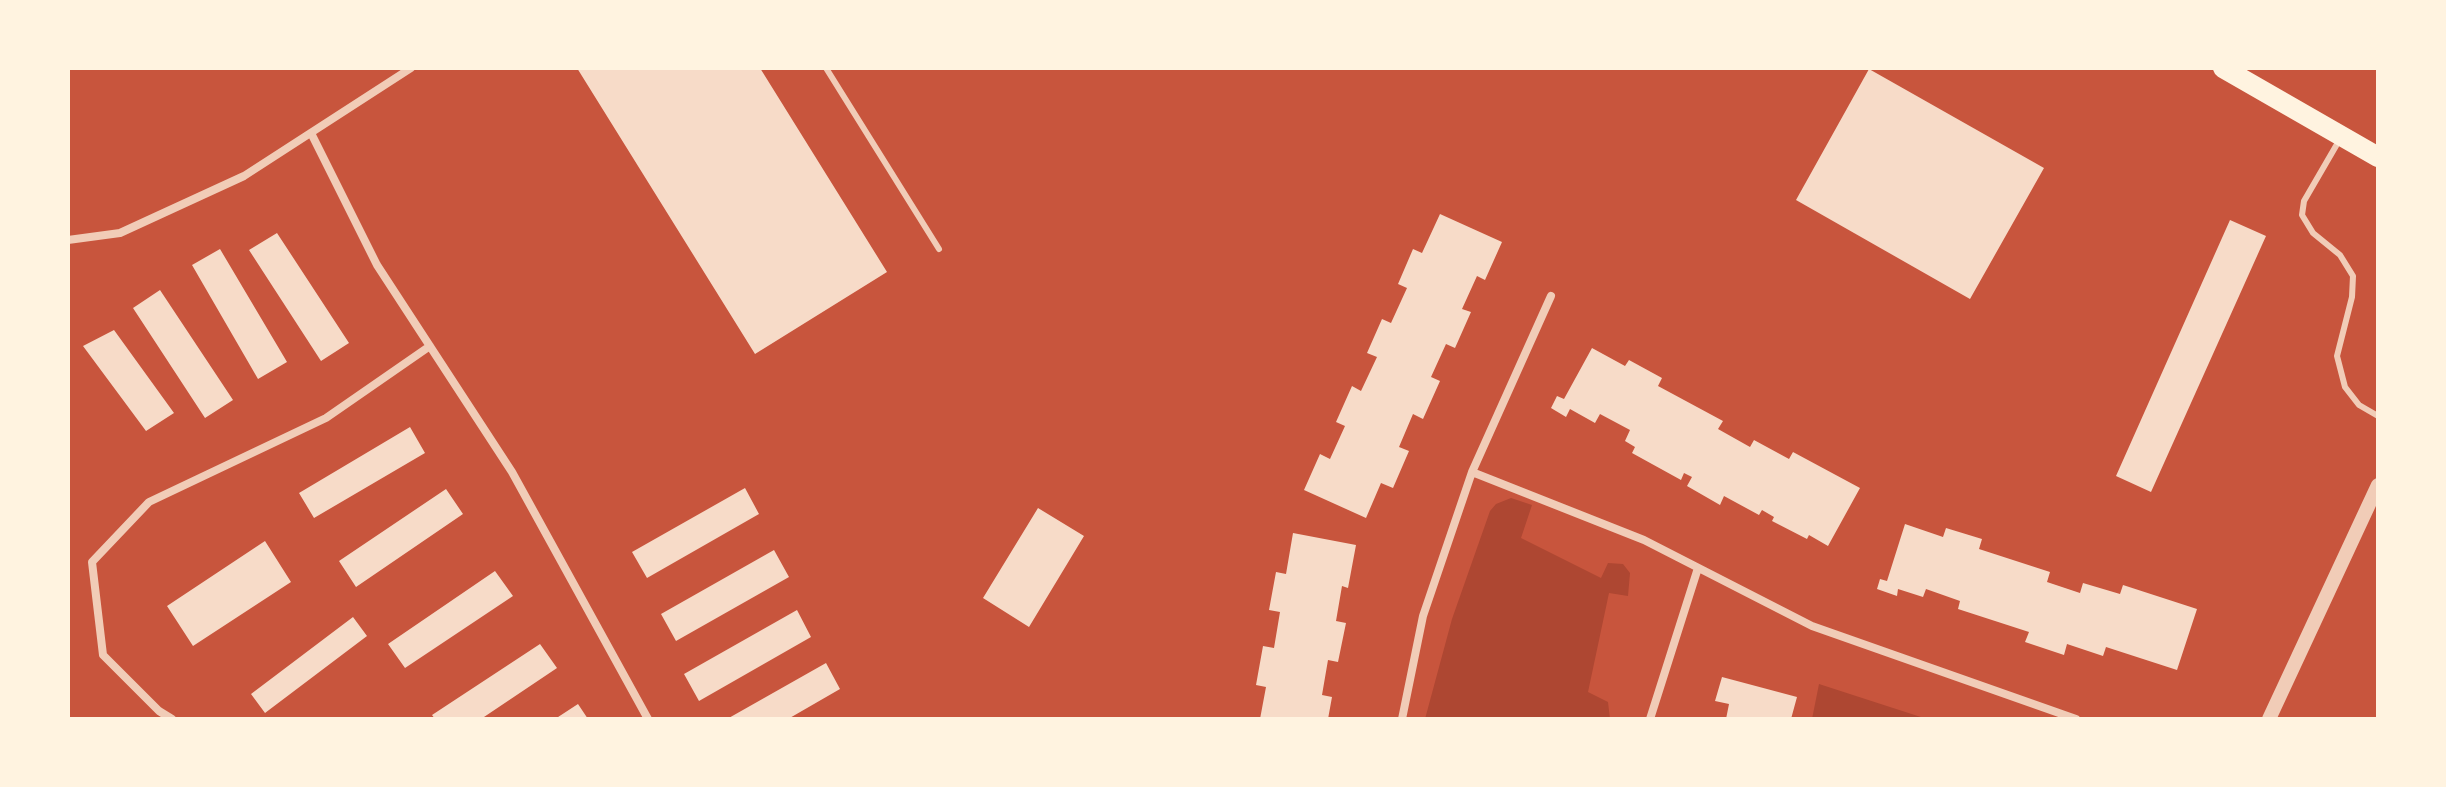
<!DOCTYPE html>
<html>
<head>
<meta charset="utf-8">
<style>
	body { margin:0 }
	#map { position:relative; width:2446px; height:787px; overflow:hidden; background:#c8553d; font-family:Cabin,sans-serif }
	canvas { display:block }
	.frame { position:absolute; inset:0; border:70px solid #fff3e0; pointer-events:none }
</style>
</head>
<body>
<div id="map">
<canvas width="2446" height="787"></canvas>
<div class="frame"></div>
</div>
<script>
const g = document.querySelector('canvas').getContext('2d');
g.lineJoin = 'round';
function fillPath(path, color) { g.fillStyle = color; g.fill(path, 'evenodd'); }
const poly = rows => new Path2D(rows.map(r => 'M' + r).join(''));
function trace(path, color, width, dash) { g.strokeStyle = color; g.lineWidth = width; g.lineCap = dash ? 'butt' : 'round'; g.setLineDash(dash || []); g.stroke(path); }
const green = poly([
	[1511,498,1532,505,1521,538,1601,578,1608,563,1623,564,1630,573,1628,596,1609,593,1588,692,1608,702,1610,719,1425,719,1452,619,1490,511,1496,504],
	[1819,684,1927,719,1812,719]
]);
const building = poly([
	[577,68,760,68,887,272,755,354],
	[1869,69,2044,168,1970,299,1796,200],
	[1440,214,1502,242,1485,280,1477,276,1462,309,1471,312,1455,348,1446,344,1431,377,1440,381,1423,419,1413,414,1399,447,1409,451,1393,488,1381,483,1366,518,1304,490,1320,454,1330,459,1345,426,1336,422,1352,386,1361,391,1377,357,1367,353,1382,319,1391,323,1407,288,1398,284,1413,249,1422,253],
	[2230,220,2266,236,2151,492,2116,476],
	[277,233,349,343,321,361,249,250],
	[220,249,287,362,258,379,192,265],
	[160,290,233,400,205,418,133,308],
	[114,330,174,413,146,431,83,346],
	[1592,348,1625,366,1629,360,1662,378,1658,386,1723,421,1718,429,1750,447,1754,440,1789,459,1793,452,1860,488,1828,546,1809,535,1807,539,1772,521,1774,517,1762,510,1759,515,1724,496,1720,505,1687,486,1692,477,1684,473,1681,480,1632,453,1635,447,1625,441,1630,430,1600,414,1595,423,1570,409,1566,417,1551,408,1557,396,1564,399],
	[410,427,425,453,314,518,299,493],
	[745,488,759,514,647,578,632,552],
	[446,489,463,514,356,587,339,561],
	[1038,508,1084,536,1029,627,983,598],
	[1905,524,1943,537,1946,528,1982,539,1979,549,2050,572,2047,582,2080,593,2083,583,2120,594,2123,585,2197,609,2177,670,2106,647,2103,656,2067,644,2064,655,2025,642,2029,632,1958,609,1960,601,1926,589,1923,597,1898,589,1897,596,1877,589,1880,579,1887,581],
	[1293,533,1356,545,1348,588,1342,586,1336,621,1346,623,1338,662,1328,660,1322,695,1332,697,1328,719,1260,719,1266,687,1256,685,1263,646,1274,648,1280,612,1269,610,1276,572,1286,574],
	[265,541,291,582,193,646,167,606],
	[774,550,789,577,676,641,661,614],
	[495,571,513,596,405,668,388,644],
	[797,610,811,637,699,701,684,674],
	[353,617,367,636,265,713,251,694],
	[540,644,557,668,481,719,435,719,432,715],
	[826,663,840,689,788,719,727,719],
	[1722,677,1797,697,1791,719,1726,719,1729,704,1715,701],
	[578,704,588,719,555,719]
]);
const service = poly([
	[826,68,939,249],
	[2340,139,2304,201,2302,215,2313,233,2340,255,2353,276,2352,297,2337,356,2345,387,2359,405,2378,416]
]);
const minor = poly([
	[311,133,377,265,512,472,648,719],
	[68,240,120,233,244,176,411,68],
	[1472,472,1644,540,1812,626,2076,719],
	[172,719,159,711,103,655,92,562,149,502,326,418,430,346],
	[1402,719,1423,616,1472,472,1551,296],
	[1650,719,1698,568]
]);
const tertiary = poly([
	[2269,719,2378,485]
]);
const primary = poly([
	[2223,68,2378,157]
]);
fillPath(green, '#ae4732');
fillPath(building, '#f7dbc8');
trace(service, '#f1ccb7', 6);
trace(minor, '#f1ccb7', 8);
trace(tertiary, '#f1ccb7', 14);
trace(primary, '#fff3e0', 20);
</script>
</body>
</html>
